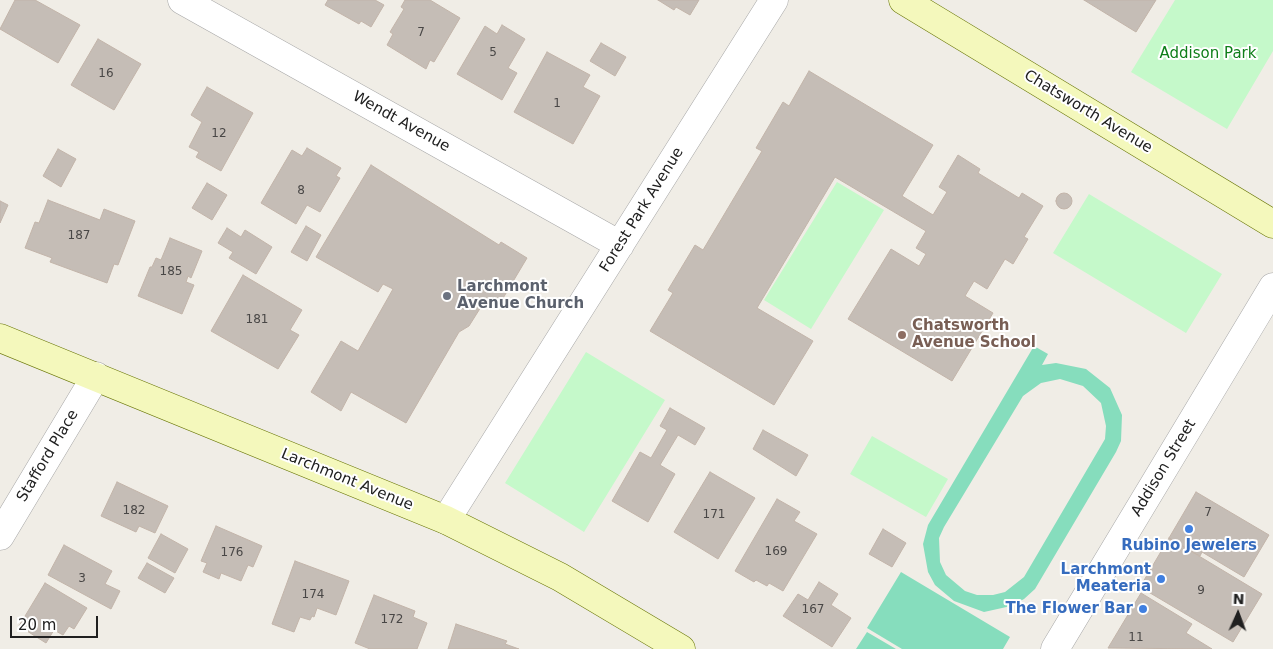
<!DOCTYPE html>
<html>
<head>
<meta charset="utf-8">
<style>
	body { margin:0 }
	#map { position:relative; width:1273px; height:649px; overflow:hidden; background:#f0ede6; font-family:"DejaVu Sans",sans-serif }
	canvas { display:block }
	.north { position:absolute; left:1213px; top:589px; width:50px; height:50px; -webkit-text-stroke:4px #fff; paint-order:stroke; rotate:2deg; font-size:14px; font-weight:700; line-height:20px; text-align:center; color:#202020 }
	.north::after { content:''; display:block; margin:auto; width:18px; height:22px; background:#202020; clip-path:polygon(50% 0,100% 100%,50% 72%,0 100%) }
	.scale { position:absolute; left:10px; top:616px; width:88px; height:22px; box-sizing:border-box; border:2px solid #202020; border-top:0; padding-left:6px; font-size:15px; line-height:18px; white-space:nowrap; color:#202020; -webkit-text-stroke:4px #fff; paint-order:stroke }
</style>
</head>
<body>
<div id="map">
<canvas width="1273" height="649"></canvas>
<div class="north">N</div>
<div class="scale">20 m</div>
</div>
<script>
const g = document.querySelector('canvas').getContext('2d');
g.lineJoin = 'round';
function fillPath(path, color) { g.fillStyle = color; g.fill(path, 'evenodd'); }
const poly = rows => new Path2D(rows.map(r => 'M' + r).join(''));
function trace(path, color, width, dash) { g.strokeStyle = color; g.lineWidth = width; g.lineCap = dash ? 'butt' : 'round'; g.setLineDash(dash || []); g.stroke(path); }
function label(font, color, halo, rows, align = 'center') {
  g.font = font + ' "DejaVu Sans",sans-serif'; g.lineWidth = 4; g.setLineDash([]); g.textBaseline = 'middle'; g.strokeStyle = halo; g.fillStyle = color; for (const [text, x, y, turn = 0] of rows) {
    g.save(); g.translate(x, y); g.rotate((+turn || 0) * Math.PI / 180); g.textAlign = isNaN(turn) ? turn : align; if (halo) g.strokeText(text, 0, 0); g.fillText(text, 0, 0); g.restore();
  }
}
const park = poly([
	[1175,0,1273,0,1273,51,1227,129,1131,72],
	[837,182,884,210,811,329,764,300],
	[1089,194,1222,274,1186,333,1053,253],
	[586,352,665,400,584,532,505,483],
	[872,436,948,479,926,517,850,474]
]);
const pitch = poly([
	[1034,346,1048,354,1042,365,1056,363,1086,369,1110,388,1122,415,1121,441,1116,452,1035,589,1024,599,1011,606,984,612,954,601,935,585,928,572,923,544,928,525],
	[1060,379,1083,386,1101,403,1106,426,1105,439,1024,577,1005,592,993,595,977,595,965,591,946,575,940,562,939,538,944,527,1023,396,1041,383],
	[901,572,1010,637,1003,649,902,649,867,628],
	[867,632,896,649,856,649]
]);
const building = poly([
	[15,0,35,0,80,25,58,63,0,29,15,0],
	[328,0,375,0,384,5,371,27,361,21,359,24,325,5,328,0],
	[405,0,430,0,460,18,434,62,430,60,426,69,387,45,393,34,390,32,404,9,401,7,405,0],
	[658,0,699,0,690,15,676,7,674,10,658,0],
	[1084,0,1156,0,1136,32,1084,0],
	[502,25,525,39,508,68,517,73,502,100,457,74,485,26,497,34,502,25],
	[98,39,141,64,114,110,71,85,98,39],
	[601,43,626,57,615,76,590,61,601,43],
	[547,52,590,75,583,87,600,96,573,144,514,112,547,52],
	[809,71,933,145,902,196,933,215,947,192,939,187,958,155,980,169,978,173,1019,198,1022,193,1043,206,1024,237,1028,239,1013,264,1005,259,987,289,974,281,965,296,993,313,952,381,848,319,891,249,919,266,926,254,916,248,926,231,835,177,757,308,813,341,774,405,650,331,673,293,668,290,695,245,703,250,762,151,756,148,783,102,789,106,809,71],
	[207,87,253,113,221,171,196,157,199,152,189,147,202,122,191,115,207,87],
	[307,148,341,168,336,176,340,178,320,212,307,205,296,224,261,203,292,150,302,156,307,148],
	[58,149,76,159,61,187,43,176,58,149],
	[371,165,499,245,501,242,527,258,496,310,486,299,469,326,459,332,406,423,351,392,341,411,311,392,341,341,358,351,393,289,383,284,378,292,316,257,371,165],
	[207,183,227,195,212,220,192,208,207,183],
	'1056 201a8 8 0 1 1 16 0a8 8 0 1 1-16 0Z',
	[48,200,100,220,104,209,135,221,118,265,114,264,107,283,50,262,52,258,25,248,35,222,39,223,48,200],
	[0,201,8,205,0,223,0,201],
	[306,226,321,235,307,261,291,252,306,226],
	[227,228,241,237,245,230,272,247,256,274,229,258,233,252,218,243,227,228],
	[170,238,202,251,191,278,188,276,186,282,194,285,182,314,138,296,150,267,152,267,156,258,161,260,170,238],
	[243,275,302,310,290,330,299,335,278,369,211,331,243,275],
	[670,408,705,428,695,445,678,435,660,465,675,474,648,522,612,501,640,452,651,458,667,430,660,426,670,408],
	[763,430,808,455,796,476,753,449,763,430],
	[710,472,755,498,718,559,674,532,710,472],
	[117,482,168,506,155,533,139,526,136,532,101,516,117,482],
	[1196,492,1269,535,1244,577,1202,552,1200,556,1169,538,1196,492],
	[777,499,800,512,794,521,817,534,783,591,769,583,767,586,756,580,754,582,735,571,777,499],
	[216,526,262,546,253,567,248,565,241,581,221,573,219,579,203,572,207,563,201,561,216,526],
	[883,529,906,543,892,567,869,554,883,529],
	[161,534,188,549,175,573,148,558,161,534],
	[1169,538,1262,594,1233,642,1140,587,1169,538],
	[64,545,112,571,105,584,120,591,111,609,48,575,64,545],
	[295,561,349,581,336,615,317,608,314,617,312,616,310,620,300,617,294,632,272,624,295,561],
	[147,563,174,578,165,593,138,578,147,563],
	[819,582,838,594,831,605,851,618,832,647,783,616,798,594,808,600,819,582],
	[45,583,87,608,74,629,69,626,63,635,54,630,46,643,19,626,45,583],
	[1141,593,1192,624,1186,633,1212,649,1108,648,1141,593],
	[374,595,415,611,413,617,427,623,417,649,370,649,355,643,374,595],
	[456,624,507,641,505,644,519,649,448,649,456,624]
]);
const street = poly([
	[182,0,620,245],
	[446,520,774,0],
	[0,536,96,376],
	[1055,649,1273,287]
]);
const secondary = poly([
	[903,0,1273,224],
	[0,338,446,520,560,577,681,649]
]);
const markers = [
	[447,296,5,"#6b7280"],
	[902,335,5,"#8d6e63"],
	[1189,529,5,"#3f7fe0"],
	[1161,579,5,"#3f7fe0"],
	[1143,609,5,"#3f7fe0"]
];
const numberNames = [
	["7",421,33],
	["5",493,53],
	["16",106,74],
	["1",557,104],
	["12",219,134],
	["8",301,191],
	["187",79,236],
	["185",171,272],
	["181",257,320],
	["182",134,511],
	["7",1208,513],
	["171",714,515],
	["169",776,552],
	["176",232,553],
	["3",82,579],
	["9",1201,591],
	["174",313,595],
	["167",813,610],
	["172",392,620],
	["11",1136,638]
];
const parkNames = [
	["Addison Park",1208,54]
];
const streetNames = [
	["Chatsworth Avenue",1088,112,31],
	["Wendt Avenue",401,122,29],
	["Forest Park Avenue",642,210,-58],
	["Stafford Place",48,456,-59],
	["Addison Street",1164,468,-59],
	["Larchmont Avenue",347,480,22]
];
const worshipNames = [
	["Larchmont",457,287],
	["Avenue Church",457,304]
];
const educationNames = [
	["Chatsworth",912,326],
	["Avenue School",912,343]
];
const shopNames = [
	["Rubino Jewelers",1189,546,"center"],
	["Larchmont",1151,570],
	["Meateria",1151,587],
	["The Flower Bar",1133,609]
];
fillPath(park, '#c5f9ca');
fillPath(pitch, '#86ddbd');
fillPath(building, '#c5bdb6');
trace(building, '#c2b4a9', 1);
trace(street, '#a7a7a7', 29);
trace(secondary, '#697607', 29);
trace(street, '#fff', 28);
trace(secondary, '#f4f8bc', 28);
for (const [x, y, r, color] of markers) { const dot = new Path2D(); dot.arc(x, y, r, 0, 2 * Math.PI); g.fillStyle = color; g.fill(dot); trace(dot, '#fff', 2); }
label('12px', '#494746', null, numberNames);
label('15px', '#0e7e19', '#fff', parkNames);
label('15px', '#202020', '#fff', streetNames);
label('bold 15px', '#5b616d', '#fff', worshipNames, 'left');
label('bold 15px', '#785e54', '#fff', educationNames, 'left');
label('bold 15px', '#366cbe', '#fff', shopNames, 'right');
</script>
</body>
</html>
